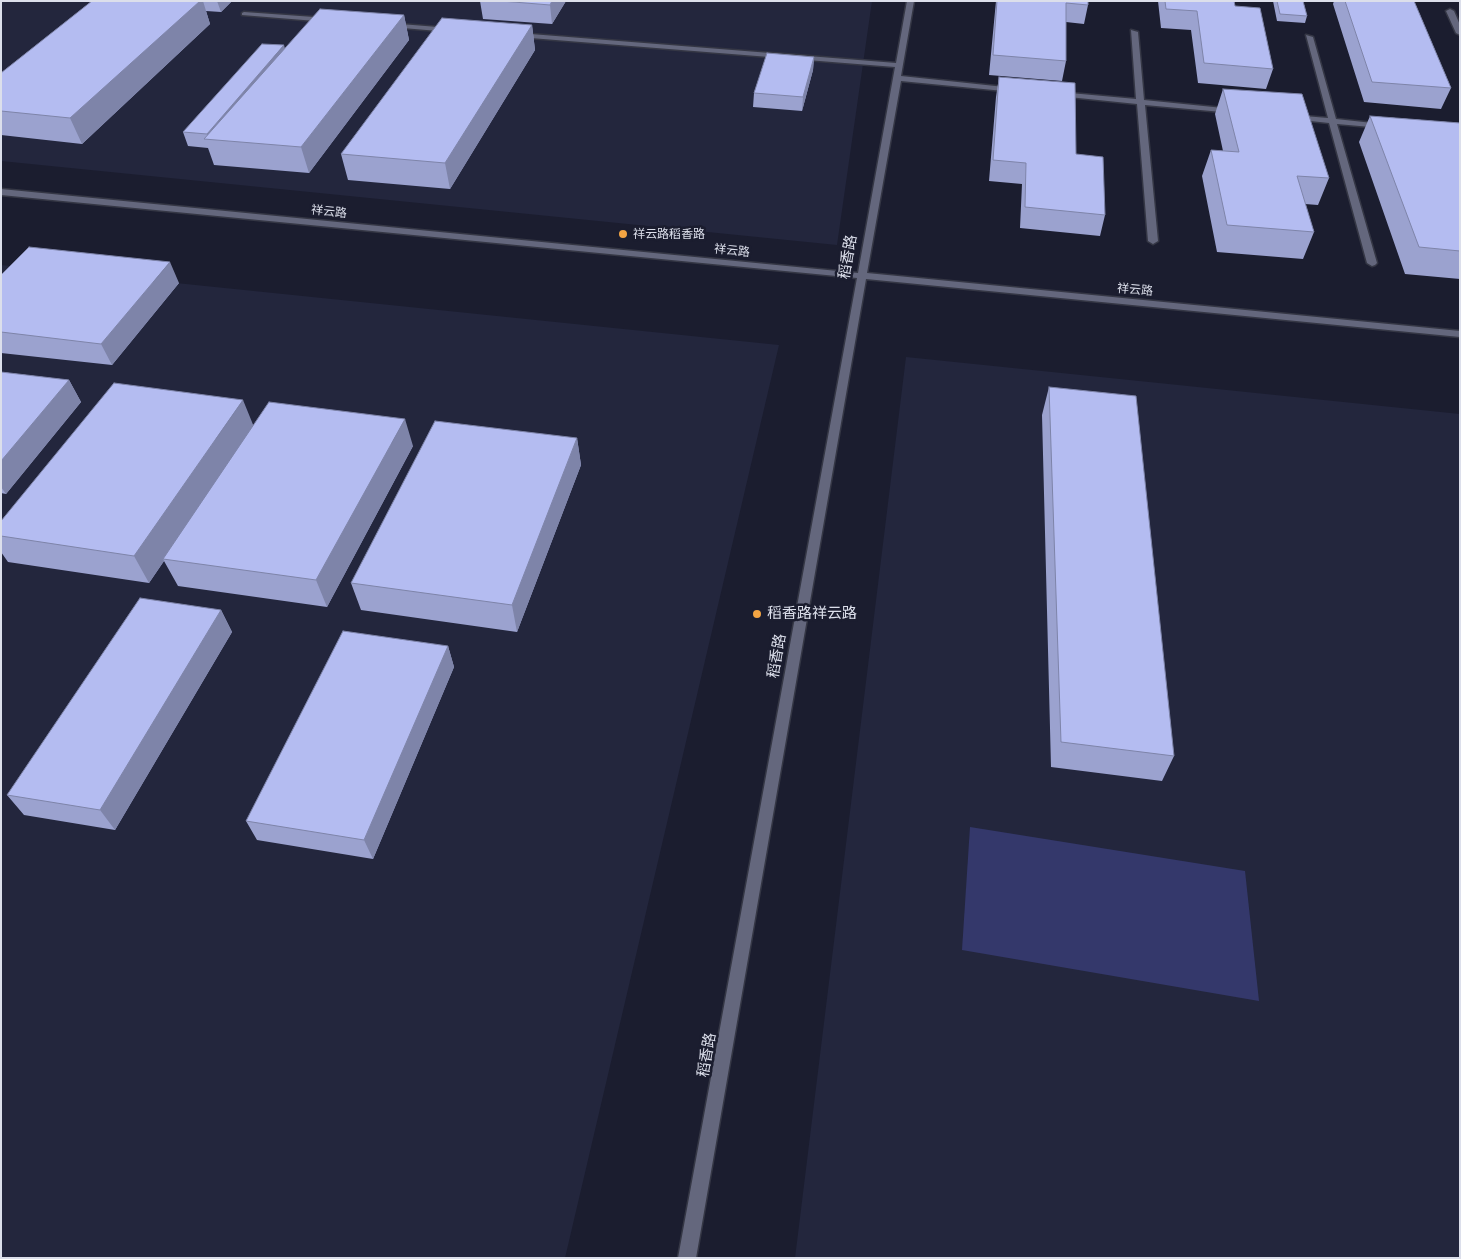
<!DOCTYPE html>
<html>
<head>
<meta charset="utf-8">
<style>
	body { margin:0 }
	#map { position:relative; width:1461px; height:1259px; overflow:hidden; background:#1b1d2f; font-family:"Work Sans",sans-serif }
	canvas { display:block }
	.frame { position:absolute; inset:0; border:2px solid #dcdfeb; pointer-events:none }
</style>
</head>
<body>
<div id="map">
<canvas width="1461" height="1259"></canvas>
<div class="frame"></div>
</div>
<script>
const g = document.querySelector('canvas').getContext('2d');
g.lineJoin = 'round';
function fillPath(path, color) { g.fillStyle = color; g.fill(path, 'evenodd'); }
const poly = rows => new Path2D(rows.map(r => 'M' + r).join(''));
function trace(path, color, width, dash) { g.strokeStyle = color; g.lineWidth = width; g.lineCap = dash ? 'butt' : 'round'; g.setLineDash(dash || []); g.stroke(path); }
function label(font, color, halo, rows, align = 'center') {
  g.font = font + ' "Work Sans","Noto Sans SC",sans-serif'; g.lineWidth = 5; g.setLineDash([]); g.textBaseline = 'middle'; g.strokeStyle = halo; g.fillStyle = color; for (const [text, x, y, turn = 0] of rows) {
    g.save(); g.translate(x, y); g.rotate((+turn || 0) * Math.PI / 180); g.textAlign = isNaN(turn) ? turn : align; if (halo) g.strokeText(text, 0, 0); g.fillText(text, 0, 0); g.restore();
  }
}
const built = poly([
	[1,1,872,1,837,245,1,161],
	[1,265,779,345,565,1258,1,1258],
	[906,357,1460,414,1460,1258,795,1258]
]);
const green = poly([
	[970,827,1245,871,1259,1001,962,950]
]);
const minor = poly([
	[907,1,914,1,901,76,1014,88,1018,90,1014,92,901,81,867,273,1460,331,1460,337,866,279,696,1258,678,1258,857,278,1,195,1,189,858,273,895,67,518,37,514,35,518,33,896,63,907,1],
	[1450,9,1454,11,1460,25,1460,35,1456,33,1446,11,1450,9],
	[244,12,328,18,332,20,328,22,242,15,242,13,244,12],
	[388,23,450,28,454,30,450,32,391,27,388,27,388,23],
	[1131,30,1138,32,1144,100,1233,109,1237,111,1233,113,1145,105,1158,241,1153,244,1148,241,1137,104,1059,96,1055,94,1059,92,1136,99,1131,30],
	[1306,35,1313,37,1336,119,1382,124,1386,126,1382,128,1337,124,1377,263,1375,265,1372,266,1367,263,1329,123,1292,119,1288,117,1292,115,1328,118,1306,35]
]);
const wall = poly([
	[92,1,232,1,221,12,206,11,210,24,82,144,1,135,1,73],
	[480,1,566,1,552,24,483,19],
	[996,1,1088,1,1088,5,1084,24,1066,22,1066,61,1062,81,989,75],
	[1158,1,1234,1,1235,6,1273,69,1266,89,1198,83,1191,30,1161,28],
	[1273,1,1303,1,1307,16,1305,23,1277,21],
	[1334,1,1414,1,1451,88,1441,109,1364,102,1333,4],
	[404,15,409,40,309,173,214,165,208,148,188,146,183,132,285,48],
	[532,25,535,50,450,189,348,180,341,154],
	[814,57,813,70,802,111,753,107,754,93],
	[999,77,1076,154,1105,215,1100,236,1020,228,1022,184,989,181,996,97],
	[1223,89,1329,178,1318,205,1305,204,1314,232,1303,259,1217,252,1202,176,1211,150,1223,151,1215,114],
	[1370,116,1460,123,1460,279,1405,274,1359,142],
	[1,275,179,283,112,365,1,353],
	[1,372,69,380,81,402,6,494,1,493],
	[1049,387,1174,756,1162,781,1051,767,1042,415],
	[253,425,413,446,327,607,178,586,164,561,149,583,8,562,1,552,1,521],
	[577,438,581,465,517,632,361,610,351,583],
	[221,610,232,632,115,830,24,815,7,795],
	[448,646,454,667,373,859,257,840,246,821]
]);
const shadedWall = poly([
	[200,1,203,1,210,24,82,144,70,118],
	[217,1,232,1,221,12],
	[552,1,566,1,552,24,550,5],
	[404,15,409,40,309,173,301,147],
	[532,25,535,50,450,189,445,163],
	[284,45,288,59,208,139,207,134],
	[814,57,813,70,802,111,803,97],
	[170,262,179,283,112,365,101,344],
	[69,380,81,402,6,494,1,487,1,461],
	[243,400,254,427,163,559,164,561,149,583,134,556],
	[405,419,413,446,327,607,316,580],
	[577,438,581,465,517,632,512,605],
	[221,610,232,632,115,830,100,810],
	[448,646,454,667,373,859,364,840]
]);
const building = poly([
	[92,1,200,1,70,118,1,111,1,73,92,1],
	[501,1,552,1,550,5,501,1],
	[997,1,1088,1,1088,5,1066,3,1066,61,993,55,997,1],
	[1165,1,1234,1,1235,6,1260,8,1273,69,1204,63,1197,11,1166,9,1165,1],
	[1277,1,1303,1,1307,16,1280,14,1277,1],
	[1345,1,1414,1,1451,88,1372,82,1345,1],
	[320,9,404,15,301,147,204,139,320,9],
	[442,18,532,25,445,163,341,154,442,18],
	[262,44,284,45,207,134,183,132,262,44],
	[767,53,814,57,803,97,754,93,767,53],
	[999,77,1075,83,1076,154,1103,157,1105,215,1025,207,1026,163,993,160,999,77],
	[1223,89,1302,94,1329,178,1297,176,1314,232,1227,225,1211,150,1239,152,1223,89],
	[1370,116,1460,123,1460,251,1419,247,1370,116],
	[29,247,170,262,101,344,1,332,1,275,29,247],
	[1,372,69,380,1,461,1,372],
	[114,383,243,400,134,556,1,536,1,521,114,383],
	[1049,387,1136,396,1174,756,1061,742,1049,387],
	[269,402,405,419,316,580,163,559,269,402],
	[435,421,577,438,512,605,351,583,435,421],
	[140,598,221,610,100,810,7,795,140,598],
	[343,631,448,646,364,840,246,821,343,631]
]);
const markers = [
	[623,234,5,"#f3a443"],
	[757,614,5,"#f3a443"]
];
const farStreetnames = [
	["祥云路",329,212,6],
	["祥云路",732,251,6],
	["祥云路",1135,290,5]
];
const farPoinames = [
	["祥云路稻香路",633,234]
];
const streetNames = [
	["稻香路",848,257,-80],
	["稻香路",777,656,-80],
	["稻香路",707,1055,-80]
];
const poiNames = [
	["稻香路祥云路",767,614]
];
fillPath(built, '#23263d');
fillPath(green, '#34386b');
trace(minor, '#353745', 3);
fillPath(minor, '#64677d');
fillPath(wall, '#9ba2cf');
fillPath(shadedWall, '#7e84a9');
fillPath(building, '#b4bcf1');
trace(building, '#7e84a9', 1);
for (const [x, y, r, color] of markers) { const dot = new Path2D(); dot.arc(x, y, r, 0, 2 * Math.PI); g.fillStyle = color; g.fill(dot); trace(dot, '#1b1d2f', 2); }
label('12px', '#dcdfeb', '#1b1d2f', farStreetnames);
label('12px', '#dcdfeb', '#1b1d2f', farPoinames, 'left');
label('15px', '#dcdfeb', '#1b1d2f', streetNames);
label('15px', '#dcdfeb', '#1b1d2f', poiNames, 'left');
</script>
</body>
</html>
